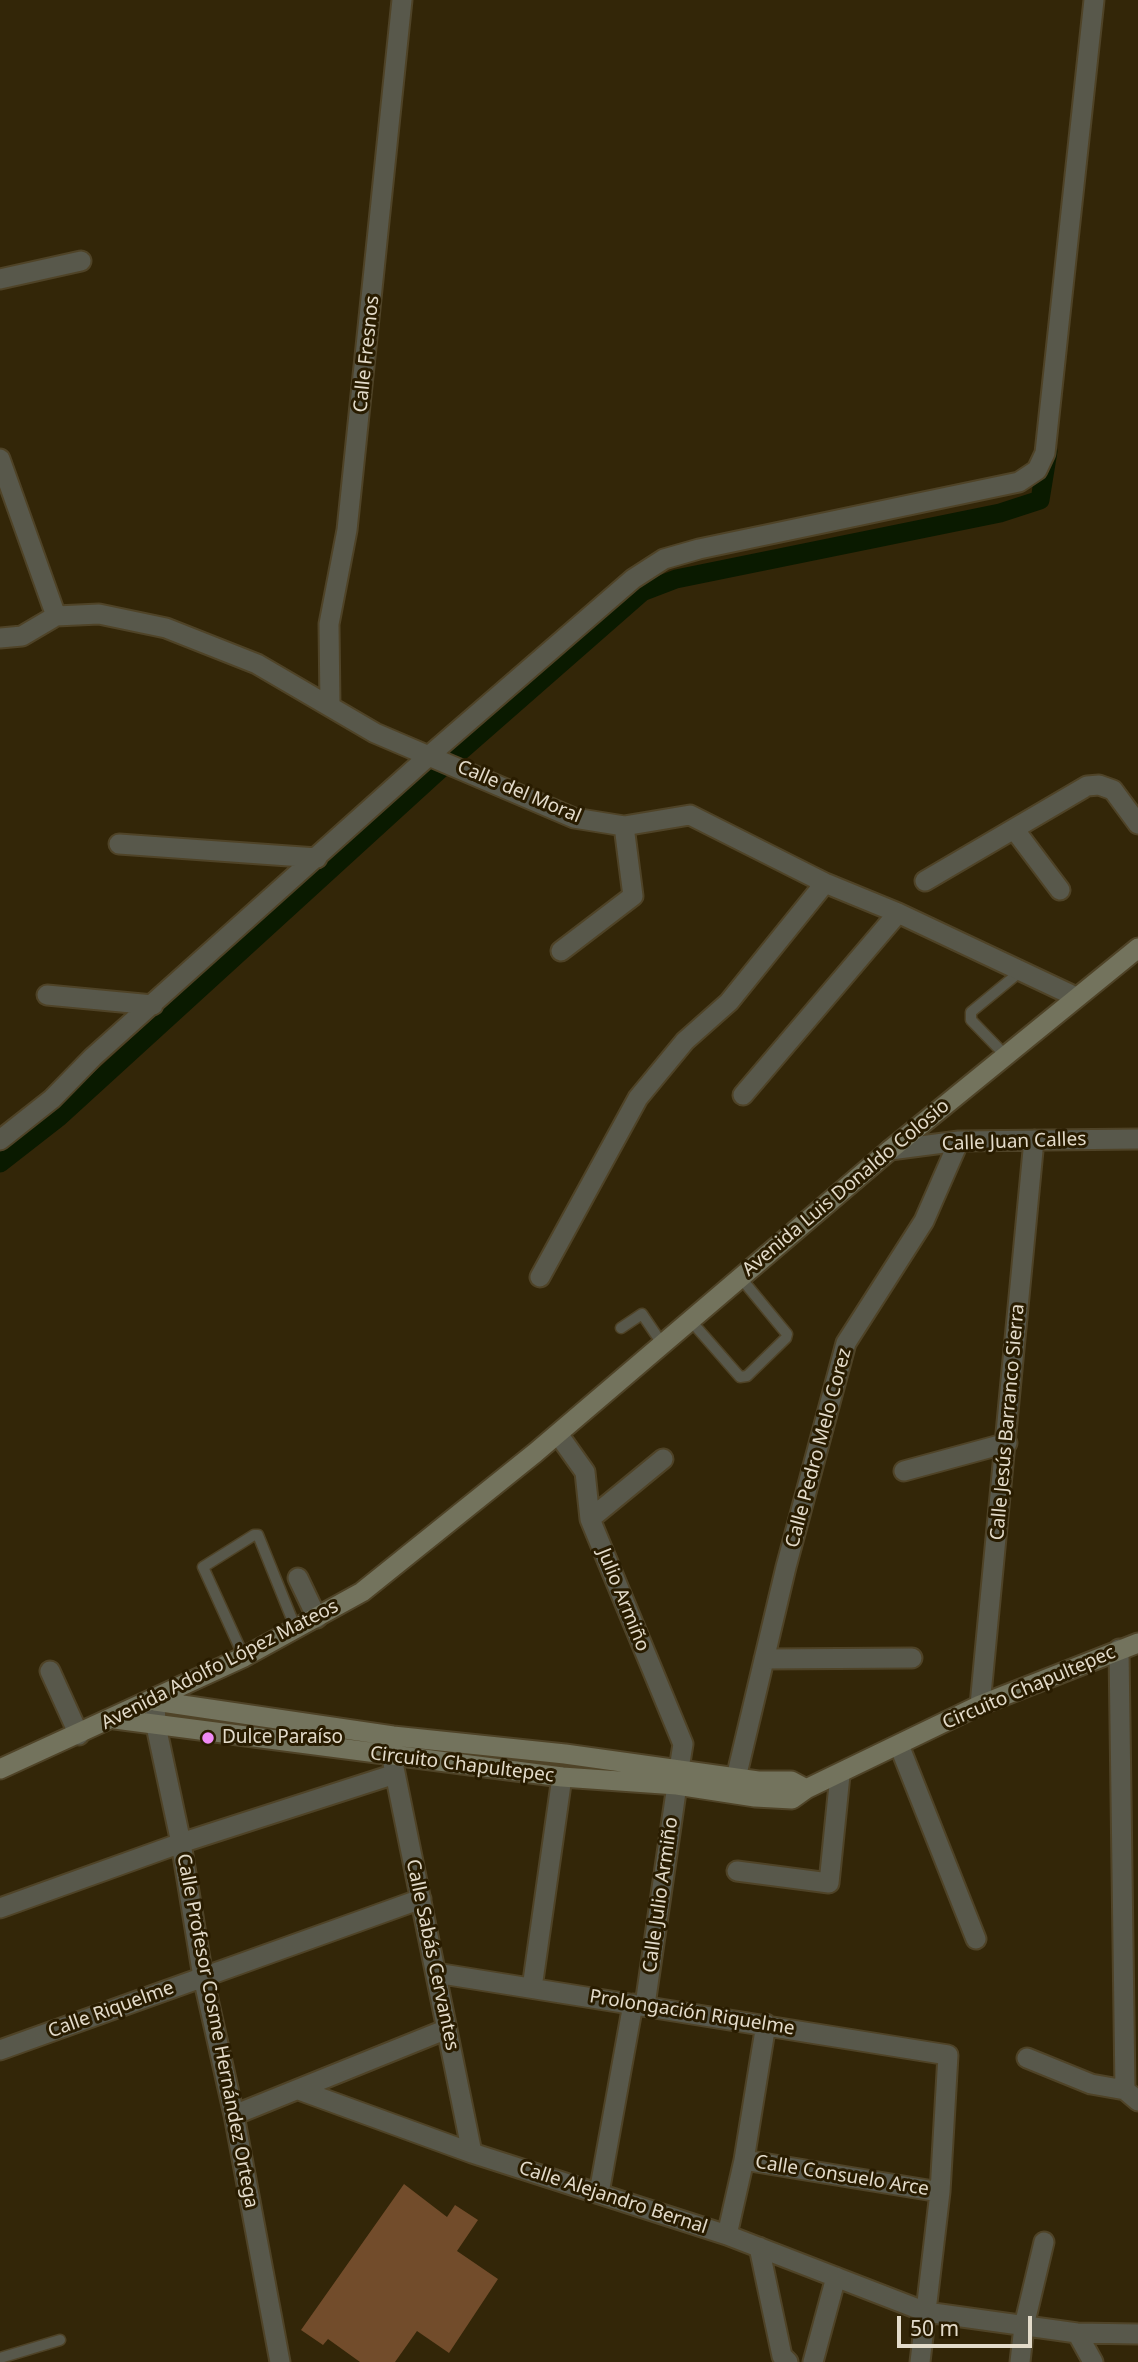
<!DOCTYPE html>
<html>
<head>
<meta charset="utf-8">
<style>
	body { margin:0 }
	#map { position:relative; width:1138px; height:2362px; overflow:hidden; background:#332608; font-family:"Noto Sans",sans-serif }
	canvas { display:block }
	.scale { position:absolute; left:897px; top:2316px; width:135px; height:32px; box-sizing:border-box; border:4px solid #e3dbca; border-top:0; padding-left:9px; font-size:21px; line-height:24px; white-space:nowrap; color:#e3dbca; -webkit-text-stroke:5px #291c00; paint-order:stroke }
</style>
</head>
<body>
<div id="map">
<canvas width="1138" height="2362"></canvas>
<div class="scale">50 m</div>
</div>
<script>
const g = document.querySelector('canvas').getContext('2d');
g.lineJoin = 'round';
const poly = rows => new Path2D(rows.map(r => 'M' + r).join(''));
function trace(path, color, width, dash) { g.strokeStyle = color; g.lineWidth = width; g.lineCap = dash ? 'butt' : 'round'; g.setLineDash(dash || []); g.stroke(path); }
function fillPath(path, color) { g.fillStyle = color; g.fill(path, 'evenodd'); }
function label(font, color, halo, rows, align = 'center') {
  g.font = font + ' "Noto Sans",sans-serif'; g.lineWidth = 6; g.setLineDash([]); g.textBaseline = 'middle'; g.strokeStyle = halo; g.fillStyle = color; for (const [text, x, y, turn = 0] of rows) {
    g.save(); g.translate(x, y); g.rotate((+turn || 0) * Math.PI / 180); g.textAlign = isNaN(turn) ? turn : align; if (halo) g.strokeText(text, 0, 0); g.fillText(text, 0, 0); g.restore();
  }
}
const canal = poly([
	[0,1163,59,1117,447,763,642,592,676,579,1000,513,1040,500,1048,451]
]);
const building = poly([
	[404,2184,447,2217,455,2205,478,2220,457,2251,498,2279,449,2353,417,2331,395,2362,360,2362,328,2339,323,2345,301,2330]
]);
const service = poly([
	[1005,1055,971,1020,971,1012,1021,971],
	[691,1321,740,1377,747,1376,786,1338,787,1334,740,1277],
	[621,1328,642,1314,663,1345],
	[244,1657,203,1567,254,1535,258,1535,296,1629],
	[0,2358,60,2340]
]);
const minor = poly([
	[0,279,81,261],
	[0,459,56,616],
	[0,638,22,636,56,616,99,614,166,628,257,664,375,733,574,818,624,826,690,815,825,883,898,913,1076,997],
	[330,706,329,624,347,530,402,0],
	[1014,829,1060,890],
	[119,844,317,858],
	[925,881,1087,786,1099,785,1113,790,1138,824],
	[561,951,633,896,624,826],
	[47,995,153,1005],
	[743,1095,898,913],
	[0,1140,52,1099,93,1057,431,754,633,579,664,559,699,549,1019,482,1037,470,1045,453,1094,0],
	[890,1150,959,1141,1138,1139],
	[540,1277,638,1098,685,1041,729,1002,825,883],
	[558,1434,585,1472,590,1519,683,1744,679,1769],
	[904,1471,1007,1443],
	[590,1519,663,1459],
	[298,1578,317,1618],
	[1119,1649,1125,2090,1138,2101],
	[764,1659,912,1658],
	[50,1671,79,1735],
	[155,1701,156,1726,181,1843,203,1977,234,2115,280,2362],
	[980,1705,1034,1140],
	[899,1745,976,1939],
	[393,1763,472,2153],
	[736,1778,786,1567,846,1343,924,1221,959,1141],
	[737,1871,829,1883,840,1775],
	[0,1908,181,1843,395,1774],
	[436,1973,948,2055,940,2192,920,2362],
	[532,1988,562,1777],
	[645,2005,677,1785],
	[0,2050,421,1899],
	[1027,2058,1091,2084,1125,2090],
	[299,2090,472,2153,727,2235,926,2312,1077,2333,1138,2334],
	[234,2115,447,2029],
	[744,2160,940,2192],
	[599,2193,633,2004],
	[727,2235,744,2160,766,2024],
	[759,2247,782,2356,788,2362],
	[1077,2333,1093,2362],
	[813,2362,836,2277],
	[1020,2362,1024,2326,1044,2242]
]);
const secondary = poly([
	[155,1701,393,1736,565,1754,758,1781,791,1781,806,1789],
	[115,1719,562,1777,677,1785,755,1797,792,1799,806,1789,980,1705,1138,1643],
	[0,1769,244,1657,362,1592,535,1453,890,1150,1138,948]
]);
const markers = [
	[208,1738,7,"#f08bf5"]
];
const streetNames = [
	["Calle Fresnos",367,354,-84],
	["Calle del Moral",519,792,23],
	["Calle Juan Calles",1014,1142,-2],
	["Avenida Luis Donaldo Colosio",846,1188,-40],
	["Calle Jesús Barranco Sierra",1008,1422,-85],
	["Calle Pedro Melo Corez",819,1448,-75],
	["Julio Armiño",623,1600,68],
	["Avenida Adolfo López Mateos",220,1665,-27],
	["Circuito Chapultepec",1029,1688,-23],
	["Circuito Chapultepec",462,1765,7],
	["Calle Julio Armiño",661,1895,-82],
	["Calle Sabás Cervantes",432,1955,78],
	["Calle Riquelme",111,2010,-20],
	["Prolongación Riquelme",692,2013,9],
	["Calle Profesor Cosme Hernández Ortega",217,2031,79],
	["Calle Consuelo Arce",842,2176,9],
	["Calle Alejandro Bernal",613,2198,18]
];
const poiNames = [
	["Dulce Paraíso",222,1738]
];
trace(canal, '#0a1a00', 19);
fillPath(building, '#724c2b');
trace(service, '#4f4327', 13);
trace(minor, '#4f4327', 23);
trace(secondary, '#4f4327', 23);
trace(service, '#58584b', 10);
trace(minor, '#58584b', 19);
trace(secondary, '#73735d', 19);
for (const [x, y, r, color] of markers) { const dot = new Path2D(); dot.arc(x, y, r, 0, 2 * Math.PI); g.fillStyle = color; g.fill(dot); trace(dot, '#291c00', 2.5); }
label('19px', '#e3dbca', '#291c00', streetNames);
label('19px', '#e3dbca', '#291c00', poiNames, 'left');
</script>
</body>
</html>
